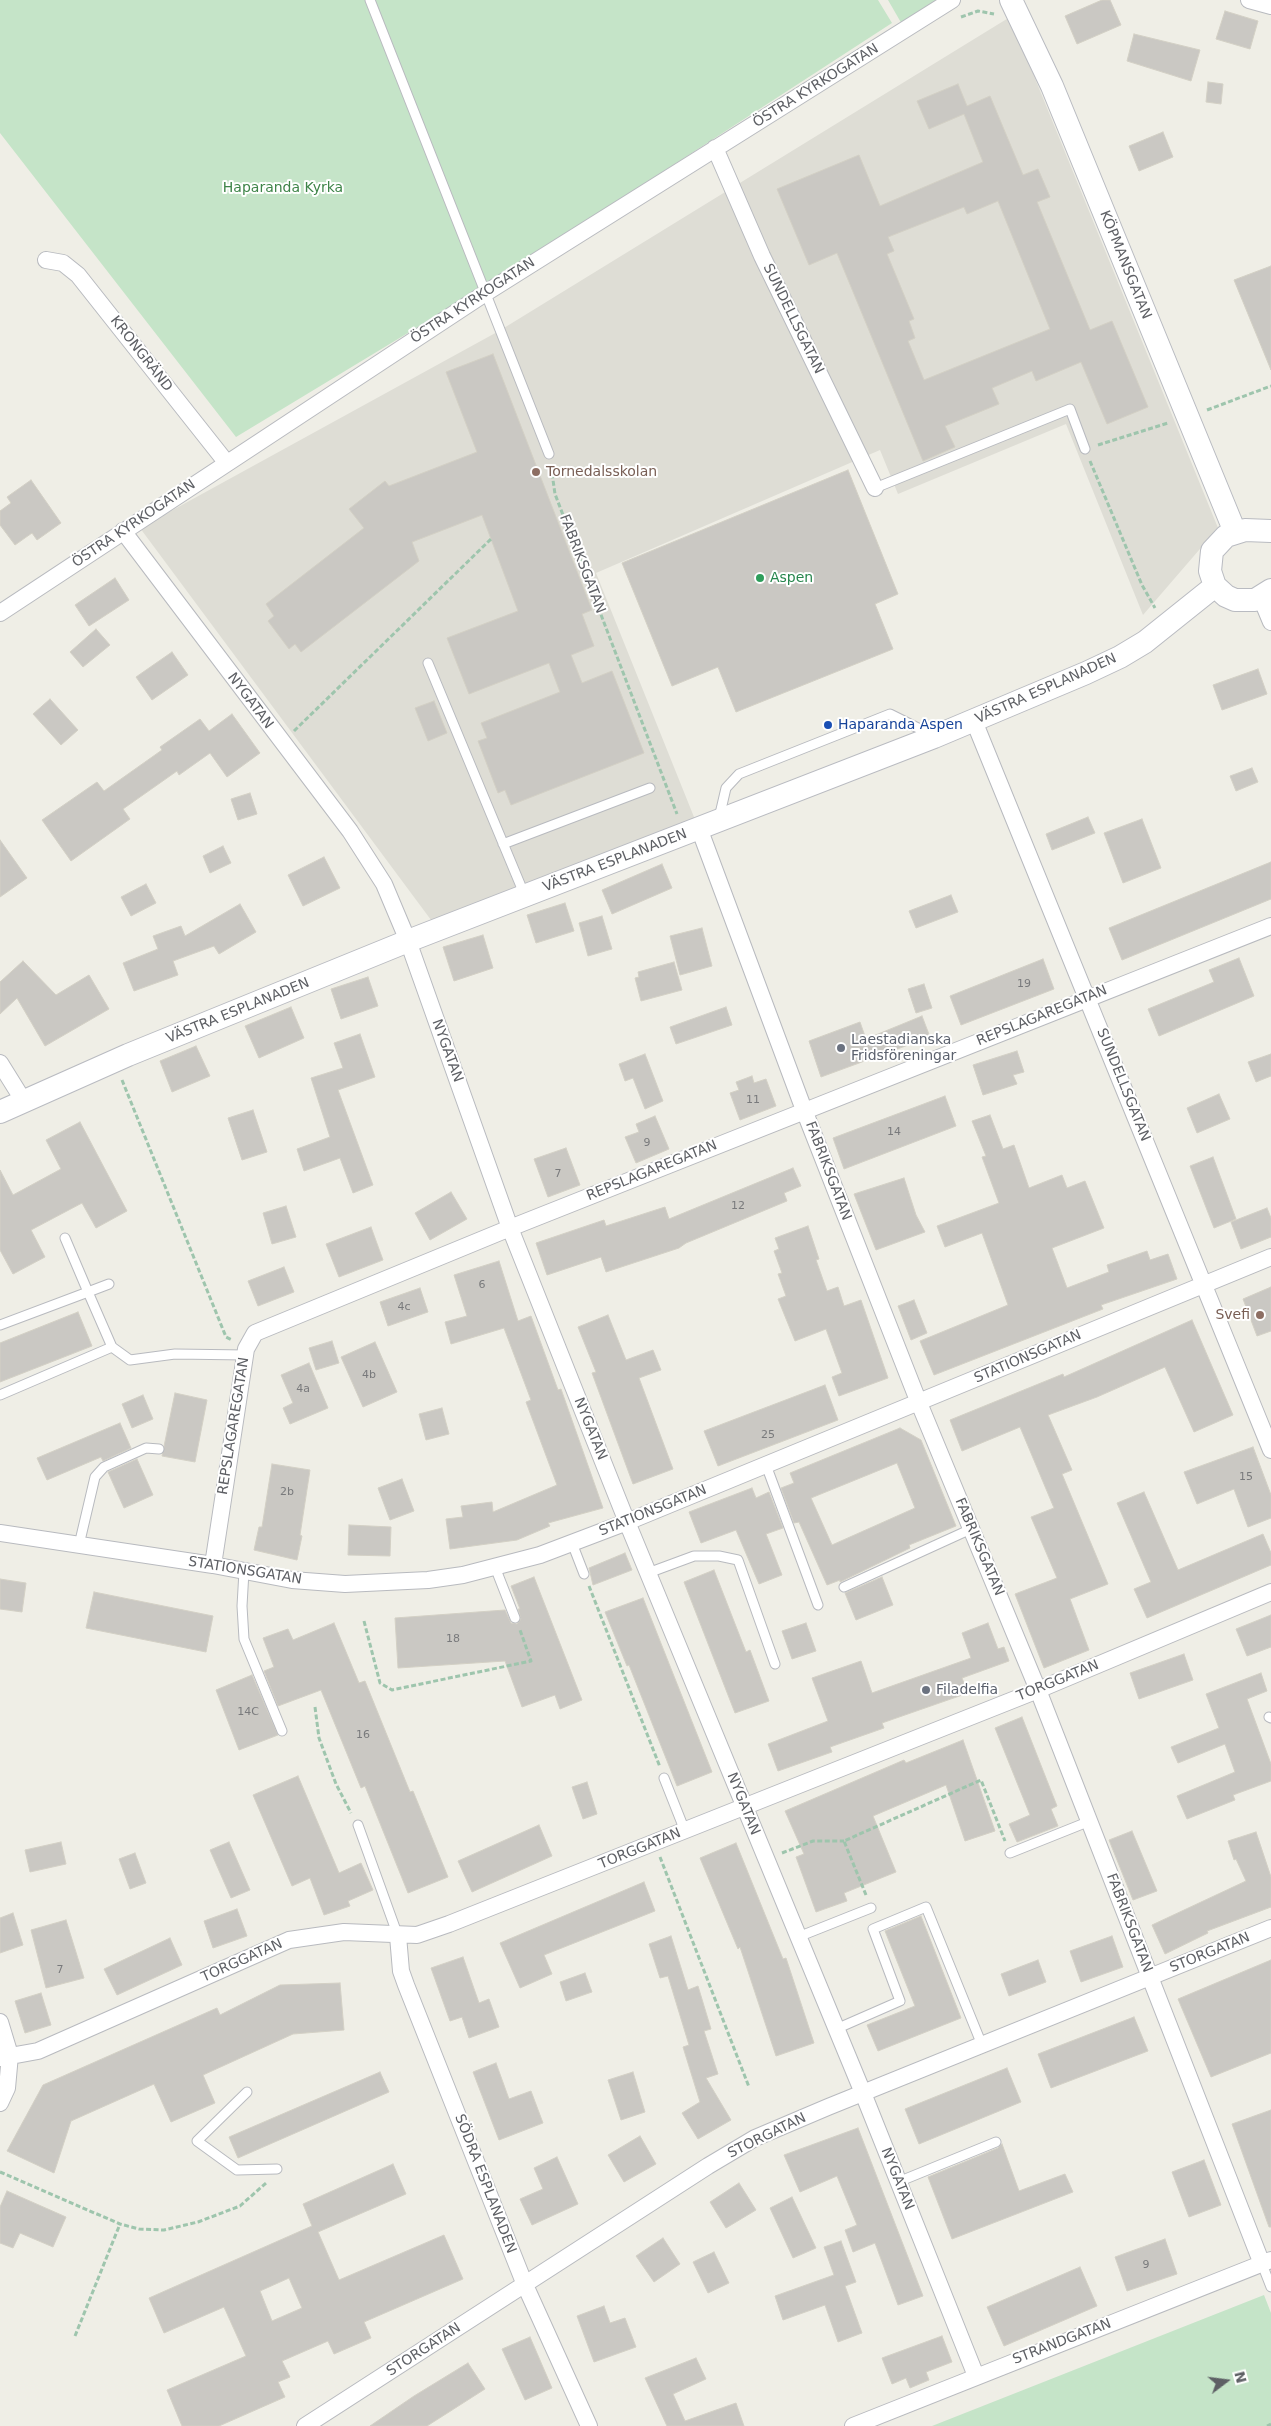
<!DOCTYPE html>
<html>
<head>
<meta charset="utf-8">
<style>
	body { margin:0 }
	#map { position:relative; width:1271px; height:2426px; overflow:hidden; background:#efeee6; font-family:"DejaVu Sans",sans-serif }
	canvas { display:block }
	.north { position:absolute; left:1201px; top:2356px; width:50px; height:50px; -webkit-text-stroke:4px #fff; paint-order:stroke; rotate:75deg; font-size:14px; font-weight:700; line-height:20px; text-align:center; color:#5e6065 }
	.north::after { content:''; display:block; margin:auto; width:18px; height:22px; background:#5e6065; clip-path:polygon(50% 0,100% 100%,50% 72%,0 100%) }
</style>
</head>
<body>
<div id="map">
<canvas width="1271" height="2426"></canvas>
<div class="north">N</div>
</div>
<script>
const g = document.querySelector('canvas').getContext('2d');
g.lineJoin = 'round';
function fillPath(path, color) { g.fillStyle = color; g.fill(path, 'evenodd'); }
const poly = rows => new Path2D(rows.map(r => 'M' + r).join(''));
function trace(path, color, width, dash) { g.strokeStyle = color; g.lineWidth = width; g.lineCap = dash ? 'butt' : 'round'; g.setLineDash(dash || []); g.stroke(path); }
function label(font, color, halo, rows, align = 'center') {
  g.font = font + ' "DejaVu Sans",sans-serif'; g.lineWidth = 4; g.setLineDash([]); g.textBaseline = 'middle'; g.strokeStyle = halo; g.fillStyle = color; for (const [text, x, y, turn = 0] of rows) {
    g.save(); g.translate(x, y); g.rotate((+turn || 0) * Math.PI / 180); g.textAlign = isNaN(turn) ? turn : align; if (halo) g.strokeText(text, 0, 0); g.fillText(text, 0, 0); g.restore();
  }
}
const education = poly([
	[1010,17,1218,528,1143,615,1066,424,898,494,880,450,596,573,696,822,434,924,140,528,499,331]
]);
const green = poly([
	[0,0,878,0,892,23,507,273,236,437,0,133],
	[888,0,941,0,903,26],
	[1264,2295,1271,2313,1271,2426,932,2426]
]);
const building = poly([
	[1102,0,1110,0,1121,25,1077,44,1065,16,1102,0],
	[1225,11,1258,21,1250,49,1216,39,1225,11],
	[1134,34,1200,50,1191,81,1127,61,1134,34],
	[1208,82,1223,84,1221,104,1206,102,1208,82],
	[958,84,967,106,990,96,1023,175,1038,169,1050,197,1037,202,1090,330,1112,321,1148,407,1107,424,1081,362,1036,381,1032,371,992,388,999,404,945,426,955,447,923,461,837,253,809,265,777,189,859,155,880,206,983,162,964,114,929,129,917,101,958,84],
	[998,201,1050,329,924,380,908,341,915,338,909,321,914,319,887,254,894,251,888,237,964,207,967,214,998,201],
	[1163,132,1173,157,1139,171,1129,146,1163,132],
	[1271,266,1271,370,1234,280,1271,266],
	[493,354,592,610,582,614,594,646,571,655,582,683,612,671,644,753,511,805,505,790,498,793,478,741,487,738,481,723,560,692,549,663,469,694,447,638,518,611,482,515,412,542,419,561,301,652,295,644,289,649,268,621,274,616,266,604,364,528,349,509,385,481,389,486,477,452,446,372,493,354],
	[848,470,898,594,875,604,893,649,736,712,718,667,672,686,622,563,848,470],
	[31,480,61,523,37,540,32,533,15,545,0,525,0,511,11,503,7,497,31,480],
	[115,578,129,600,89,626,75,605,115,578],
	[96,629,110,645,83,667,70,652,96,629],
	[172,652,188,675,152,700,136,677,172,652],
	[1258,669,1267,694,1222,710,1213,685,1258,669],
	[50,699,78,730,61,745,33,714,50,699],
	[434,701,447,733,428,741,415,708,434,701],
	[232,714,260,753,227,777,210,753,179,775,177,771,123,809,130,819,71,861,42,820,97,782,104,791,162,750,160,747,200,719,209,731,232,714],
	[1252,768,1258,782,1236,791,1230,776,1252,768],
	[250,793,257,814,238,820,231,799,250,793],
	[1088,817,1095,833,1052,850,1046,834,1088,817],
	[1142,819,1161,868,1123,883,1104,833,1142,819],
	[0,840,27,878,0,897,0,840],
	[223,846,231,863,210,873,203,856,223,846],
	[324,857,340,888,303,906,288,875,324,857],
	[1271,862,1271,899,1122,960,1109,928,1271,862],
	[662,864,672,888,612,914,602,890,662,864],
	[146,884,156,903,131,916,121,897,146,884],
	[951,895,958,912,916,928,909,911,951,895],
	[565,903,574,931,536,943,527,915,565,903],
	[240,904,256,932,219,954,214,946,173,961,178,975,134,991,123,963,158,949,153,936,181,926,185,936,240,904],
	[602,916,612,949,588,956,579,923,602,916],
	[702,928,712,966,680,975,670,936,702,928],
	[483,935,493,968,454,981,443,947,483,935],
	[1239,958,1254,996,1159,1036,1148,1009,1214,982,1209,970,1239,958],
	[1043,959,1054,989,961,1025,950,996,1043,959],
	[23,961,56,995,89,975,109,1009,45,1046,17,998,0,1014,0,982,23,961],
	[674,962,682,990,641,1001,635,978,639,977,638,972,674,962],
	[368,977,378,1006,341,1019,331,989,368,977],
	[924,984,932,1008,916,1013,908,989,924,984],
	[291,1007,304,1038,259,1058,245,1026,291,1007],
	[726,1007,732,1025,676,1044,670,1027,726,1007],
	[922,1016,930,1037,821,1077,809,1041,860,1022,866,1039,922,1016],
	[360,1034,375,1077,338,1090,373,1185,353,1193,340,1158,304,1171,297,1149,330,1137,311,1078,343,1068,334,1043,360,1034],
	[196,1046,210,1076,172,1092,160,1061,196,1046],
	[1017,1051,1024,1072,1013,1075,1017,1084,983,1095,973,1065,1017,1051],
	[645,1054,663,1101,645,1109,633,1078,625,1081,619,1064,645,1054],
	[1271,1054,1271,1076,1256,1082,1248,1062,1271,1054],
	[752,1076,754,1083,766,1079,776,1106,740,1120,730,1093,739,1090,736,1082,752,1076],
	[1219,1094,1230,1119,1197,1133,1187,1108,1219,1094],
	[945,1096,956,1126,844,1169,833,1138,945,1096],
	[253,1110,267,1152,242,1160,228,1118,253,1110],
	[990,1115,1003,1149,1014,1145,1029,1188,1062,1175,1067,1188,1085,1181,1104,1228,1052,1248,1067,1288,1109,1272,1107,1265,1147,1251,1150,1260,1168,1254,1177,1279,1101,1305,1103,1309,934,1375,920,1341,1008,1305,982,1233,945,1247,937,1226,999,1203,982,1157,986,1156,972,1121,990,1115],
	[655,1116,669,1149,636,1163,625,1137,639,1132,636,1124,655,1116],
	[80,1122,127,1211,96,1228,82,1203,31,1230,45,1257,13,1274,0,1250,0,1170,13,1195,61,1169,46,1140,80,1122],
	[566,1148,580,1185,548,1197,534,1159,566,1148],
	[1213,1157,1236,1219,1214,1228,1190,1166,1213,1157],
	[793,1168,801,1186,784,1193,787,1201,686,1243,679,1248,606,1272,601,1257,547,1275,536,1243,604,1220,606,1226,665,1207,669,1219,793,1168],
	[904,1178,916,1215,925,1232,876,1250,854,1194,904,1178],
	[451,1192,467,1219,430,1240,415,1213,451,1192],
	[286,1206,296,1237,272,1244,263,1213,286,1206],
	[1267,1208,1271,1218,1271,1237,1241,1249,1231,1222,1267,1208],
	[808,1226,819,1259,816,1260,827,1291,838,1287,844,1306,861,1300,888,1378,839,1396,832,1377,842,1373,826,1329,795,1341,778,1299,786,1296,778,1274,782,1273,774,1251,779,1249,775,1238,808,1226],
	[371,1227,383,1260,339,1277,326,1244,371,1227],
	[499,1261,518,1321,531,1316,558,1390,561,1389,603,1508,548,1523,550,1526,517,1540,450,1549,446,1519,463,1517,461,1506,492,1502,493,1512,557,1485,526,1402,531,1400,504,1328,451,1344,445,1322,467,1316,454,1275,499,1261],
	[284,1267,294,1292,258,1306,248,1281,284,1267],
	[1271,1287,1271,1331,1257,1336,1243,1299,1271,1287],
	[420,1288,428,1312,388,1326,380,1302,420,1288],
	[914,1300,927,1333,911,1340,898,1306,914,1300],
	[78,1312,92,1346,0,1382,0,1343,78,1312],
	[608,1315,626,1360,653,1350,661,1370,639,1378,673,1469,633,1484,592,1373,596,1372,578,1327,608,1315],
	[1192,1320,1233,1415,1194,1432,1165,1367,1097,1397,1048,1415,1072,1470,1062,1474,1108,1584,1070,1599,1089,1650,1044,1668,1015,1594,1057,1578,1031,1517,1054,1508,1020,1427,962,1451,950,1420,1063,1374,1064,1377,1192,1320],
	[332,1341,339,1363,316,1370,309,1348,332,1341],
	[375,1342,397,1392,363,1407,341,1357,375,1342],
	[309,1363,328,1408,290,1424,283,1408,293,1403,281,1375,309,1363],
	[825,1385,838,1420,718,1466,704,1431,825,1385],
	[175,1393,207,1400,195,1462,162,1456,175,1393],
	[143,1395,153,1419,132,1428,122,1404,143,1395],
	[442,1408,449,1434,426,1440,419,1414,442,1408],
	[120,1423,131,1448,103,1461,101,1457,47,1480,37,1458,120,1423],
	[900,1428,921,1440,956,1526,909,1545,910,1548,840,1582,840,1580,827,1585,799,1522,794,1523,781,1488,794,1483,790,1473,900,1428],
	[897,1463,915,1508,832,1545,811,1498,897,1463],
	[1253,1447,1271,1495,1271,1518,1248,1527,1234,1489,1197,1504,1184,1472,1253,1447],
	[137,1459,153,1495,124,1508,108,1472,137,1459],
	[272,1464,310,1470,300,1535,302,1536,297,1560,254,1550,259,1527,262,1527,272,1464],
	[402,1479,414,1511,390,1520,378,1488,402,1479],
	[752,1488,756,1498,769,1492,783,1528,766,1534,782,1575,759,1584,736,1530,701,1543,689,1512,752,1488],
	[1144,1492,1178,1570,1263,1534,1271,1553,1271,1565,1147,1618,1134,1589,1151,1582,1117,1503,1144,1492],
	[349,1525,391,1527,390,1556,348,1555,349,1525],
	[625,1553,632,1570,593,1585,589,1568,625,1553],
	[714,1570,746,1652,750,1650,769,1701,735,1713,684,1582,714,1570],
	[534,1577,582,1700,560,1709,555,1695,522,1707,505,1661,398,1668,395,1618,505,1610,511,1623,517,1624,521,1619,518,1609,520,1609,511,1586,534,1577],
	[882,1577,893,1605,856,1620,845,1593,882,1577],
	[0,1579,26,1583,22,1612,0,1609,0,1579],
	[94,1592,213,1616,206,1652,86,1628,94,1592],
	[643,1598,712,1772,677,1786,629,1665,627,1666,605,1612,643,1598],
	[1271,1615,1271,1647,1247,1656,1236,1629,1271,1615],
	[334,1623,359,1683,365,1681,410,1792,413,1791,448,1877,408,1893,365,1786,361,1788,321,1690,278,1706,264,1671,274,1667,263,1638,288,1629,293,1640,334,1623],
	[806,1623,816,1651,792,1659,782,1631,806,1623],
	[988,1623,998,1649,1004,1647,1009,1661,962,1678,968,1693,882,1723,884,1728,830,1747,832,1752,778,1771,768,1744,828,1721,812,1678,861,1661,872,1693,971,1658,962,1633,988,1623],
	[1184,1654,1193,1680,1139,1699,1130,1673,1184,1654],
	[1261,1673,1267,1691,1247,1699,1271,1764,1271,1781,1233,1795,1235,1800,1187,1819,1177,1796,1235,1772,1225,1744,1178,1763,1171,1747,1219,1728,1206,1694,1261,1673],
	[252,1675,278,1735,239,1750,216,1690,252,1675],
	[1022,1717,1057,1806,1051,1809,1058,1826,1017,1842,1009,1824,1030,1815,995,1728,1022,1717],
	[963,1740,995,1831,965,1841,946,1785,873,1816,896,1872,844,1893,847,1901,816,1912,796,1857,804,1854,785,1811,904,1760,906,1763,963,1740],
	[298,1776,339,1873,361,1863,373,1890,348,1901,350,1906,324,1915,310,1878,292,1886,253,1795,298,1776],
	[587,1782,597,1814,583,1819,572,1787,587,1782],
	[539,1825,552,1856,472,1892,458,1861,539,1825],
	[1132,1831,1157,1891,1133,1900,1109,1840,1132,1831],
	[1256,1832,1271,1877,1271,1907,1207,1931,1208,1933,1165,1954,1152,1925,1246,1881,1236,1859,1234,1860,1228,1841,1256,1832],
	[61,1842,66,1864,30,1872,25,1850,61,1842],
	[229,1842,250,1890,231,1898,210,1850,229,1842],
	[736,1843,783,1959,786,1958,814,2043,776,2056,740,1947,738,1949,700,1858,736,1843],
	[135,1853,146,1883,130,1889,119,1859,135,1853],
	[644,1882,655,1911,544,1955,552,1974,520,1988,500,1943,644,1882],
	[237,1909,247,1936,213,1948,204,1921,237,1909],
	[13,1913,23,1945,0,1953,0,1918,13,1913],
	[921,1916,961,2018,878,2051,867,2025,915,2006,885,1931,921,1916],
	[66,1920,84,1978,46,1988,31,1930,66,1920],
	[671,1936,688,1990,698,1986,711,2029,704,2031,718,2074,706,2078,731,2120,698,2139,682,2113,700,2102,683,2047,689,2045,668,1976,660,1978,649,1944,671,1936],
	[1112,1936,1123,1967,1081,1982,1070,1951,1112,1936],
	[170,1938,182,1965,117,1995,104,1969,170,1938],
	[463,1957,479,2003,489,1999,499,2027,469,2038,462,2017,450,2021,431,1968,463,1957],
	[1038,1960,1046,1982,1009,1996,1001,1974,1038,1960],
	[1271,1960,1271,2053,1211,2077,1178,1999,1271,1960],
	[585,1973,592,1992,566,2001,560,1982,585,1973],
	[340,1983,344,2030,293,2034,203,2075,215,2103,171,2122,154,2084,71,2121,54,2173,7,2151,43,2085,217,2008,220,2015,280,1985,340,1983],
	[41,1993,51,2025,25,2033,15,2001,41,1993],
	[1134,2017,1148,2051,1051,2088,1038,2054,1134,2017],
	[496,2063,509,2099,531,2091,543,2123,499,2140,473,2072,496,2063],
	[1007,2068,1021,2102,919,2144,905,2109,1007,2068],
	[380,2072,389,2092,238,2158,229,2137,380,2072],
	[633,2072,645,2112,621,2120,608,2080,633,2072],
	[1271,2110,1271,2227,1269,2227,1232,2124,1271,2110],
	[858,2128,923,2296,898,2305,875,2243,853,2252,845,2230,857,2225,837,2176,800,2192,784,2155,858,2128],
	[640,2136,656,2164,624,2182,608,2155,640,2136],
	[1002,2144,1019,2191,1065,2174,1073,2192,952,2239,928,2177,998,2148,1002,2144],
	[557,2157,578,2204,532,2225,520,2199,543,2189,534,2168,557,2157],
	[1204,2160,1221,2205,1189,2217,1172,2172,1204,2160],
	[393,2164,406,2194,318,2232,339,2280,444,2235,463,2279,364,2322,371,2338,334,2354,328,2341,282,2361,290,2377,278,2382,285,2397,219,2426,182,2426,167,2390,246,2356,224,2307,164,2333,149,2298,312,2226,303,2204,393,2164],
	[289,2278,302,2308,272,2321,260,2291,289,2278],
	[739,2183,756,2210,726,2228,710,2202,739,2183],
	[7,2191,66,2217,53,2247,20,2233,13,2248,0,2243,0,2207,7,2191],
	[792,2197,816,2248,793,2258,770,2208,792,2197],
	[663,2238,680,2264,654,2282,636,2256,663,2238],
	[1165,2239,1177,2274,1127,2291,1115,2257,1165,2239],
	[841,2241,856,2282,845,2286,862,2333,838,2342,825,2305,783,2320,775,2296,834,2275,824,2247,841,2241],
	[714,2252,729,2283,708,2293,693,2262,714,2252],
	[1080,2267,1097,2306,1004,2346,987,2307,1080,2267],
	[604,2306,610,2323,625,2318,636,2347,594,2362,577,2316,604,2306],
	[942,2336,952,2362,926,2372,929,2380,910,2388,906,2378,892,2384,882,2358,942,2336],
	[530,2337,552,2388,525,2400,502,2349,530,2337],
	[696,2358,706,2379,673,2394,685,2421,736,2403,744,2426,667,2426,645,2378,696,2358],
	[468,2363,485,2389,449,2412,427,2426,370,2426,414,2396,468,2363]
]);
const path = poly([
	[961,17,978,11,994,14],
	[1207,410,1271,386],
	[1098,445,1168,423],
	[1090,461,1142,585,1155,608],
	[551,466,555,494,677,814],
	[294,731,491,539],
	[122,1080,226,1337,232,1340],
	[589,1586,660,1767],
	[364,1621,380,1683,392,1690,531,1661,520,1630],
	[315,1707,319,1738,336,1784,351,1813],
	[782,1853,813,1841,844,1841],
	[660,1857,749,2087],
	[866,1895,844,1841,981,1780,1005,1841],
	[0,2172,120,2224,139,2229,164,2230,198,2222,240,2206,266,2183],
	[75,2336,120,2224],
	[1267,2426,1271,2424]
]);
const lane = poly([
	[370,0,549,454],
	[875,488,1070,409,1085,449],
	[428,663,525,896],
	[719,818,726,788,739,774,890,714,932,735],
	[503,844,650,788],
	[109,1284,88,1292,112,1347,130,1360,175,1354,246,1355],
	[0,1325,88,1292,65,1238],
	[0,1395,112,1347],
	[766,1465,818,1605],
	[572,1543,584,1574],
	[79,1545,95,1477,104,1467,146,1448,159,1449],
	[495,1567,515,1618],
	[244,1571,242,1606,244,1639,282,1731],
	[648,1573,694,1556,719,1556,738,1560,775,1664],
	[844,1587,971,1529],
	[1269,1717,1271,1718],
	[664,1778,685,1831],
	[358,1825,398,1936],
	[1010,1853,1090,1821],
	[798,1937,871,1908],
	[836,2029,900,2001,873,1929,926,1907,982,2045],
	[247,2092,197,2141,237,2170,277,2169],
	[898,2182,996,2142],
	[1262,2264,1271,2287]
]);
const street = poly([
	[1249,0,1271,6],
	[715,148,762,256,875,488],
	[46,260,63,263,78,275,226,462],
	[123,531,350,831,384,884,408,941,510,1228,627,1522,863,2093,976,2376],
	[1261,598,1271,622],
	[0,613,484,294,952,0],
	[974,721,1271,1450],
	[699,828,804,1110,919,1403,1038,1690,1262,2264],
	[0,1063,23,1100],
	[0,1533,213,1565,292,1580,345,1584,428,1580,463,1575,540,1555,627,1522,1271,1257],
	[213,1565,246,1349,255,1333,510,1228,1271,926],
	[398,1936,401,1971,406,1985,525,2285,589,2426],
	[0,2022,10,2055,7,2088,0,2103],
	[0,2058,38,2051,289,1940,344,1932,417,1935,449,1924,1038,1690,1271,1592],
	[305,2426,708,2166,755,2138,828,2107,1271,1928],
	[853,2426,1271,2260]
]);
const secondary = poly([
	[1011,0,1052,86,1235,532],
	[1271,531,1245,530,1226,536,1212,551,1210,571,1215,586,1226,596,1235,600,1255,600,1271,590],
	[0,1112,128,1055,408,941,934,737,1086,673,1120,657,1145,642,1215,586]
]);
const markers = [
	[536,472,5,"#8d6e63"],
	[760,578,5,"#2e9e5b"],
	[828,725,5,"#1a4fb4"],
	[841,1048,5,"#6b7280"],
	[1260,1315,5,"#8d6e63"],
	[926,1690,5,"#6b7280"]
];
const numberNames = [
	["19",1024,984],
	["11",753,1100],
	["14",894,1132],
	["9",647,1143],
	["7",558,1174],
	["12",738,1206],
	["6",482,1285],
	["4c",404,1307],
	["4b",369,1375],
	["4a",303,1389],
	["25",768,1435],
	["15",1246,1477],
	["2b",287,1492],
	["18",453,1639],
	["14C",248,1712],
	["16",363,1735],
	["7",60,1970],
	["9",1146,2265]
];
const streetNames = [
	["ÖSTRA KYRKOGATAN",816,86,-32],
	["KÖPMANSGATAN",1125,265,68],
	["ÖSTRA KYRKOGATAN",473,301,-33],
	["SUNDELLSGATAN",793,319,64],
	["KRONGRÄND",141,354,52],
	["ÖSTRA KYRKOGATAN",134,524,-34],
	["FABRIKSGATAN",582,564,69],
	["VÄSTRA ESPLANADEN",1046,689,-24],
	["NYGATAN",250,701,53],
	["VÄSTRA ESPLANADEN",615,861,-21],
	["VÄSTRA ESPLANADEN",238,1011,-22],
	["REPSLAGAREGATAN",1042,1016,-22],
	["NYGATAN",447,1051,70],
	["SUNDELLSGATAN",1123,1085,68],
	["REPSLAGAREGATAN",652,1171,-22],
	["FABRIKSGATAN",828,1171,69],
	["STATIONSGATAN",1028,1357,-23],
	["REPSLAGAREGATAN",234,1426,-81],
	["NYGATAN",590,1429,68],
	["STATIONSGATAN",653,1511,-22],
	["FABRIKSGATAN",979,1547,67],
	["STATIONSGATAN",245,1571,9],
	["TORGGATAN",1058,1681,-22],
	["NYGATAN",743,1804,68],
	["TORGGATAN",640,1849,-22],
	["FABRIKSGATAN",1129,1923,69],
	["STORGATAN",1210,1953,-22],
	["TORGGATAN",242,1961,-24],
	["STORGATAN",767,2136,-26],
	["NYGATAN",897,2179,68],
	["SÖDRA ESPLANADEN",485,2184,69],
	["STRANDGATAN",1062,2342,-21],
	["STORGATAN",424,2350,-33]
];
const parkNames = [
	["Haparanda Kyrka",283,188]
];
const educationNames = [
	["Tornedalsskolan",546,472],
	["Svefi",1250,1315,"right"]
];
const leisureNames = [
	["Aspen",770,578]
];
const transitNames = [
	["Haparanda Aspen",838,725]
];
const worshipNames = [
	["Laestadianska",851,1040],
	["Fridsföreningar",851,1056],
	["Filadelfia",936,1690]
];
fillPath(education, '#deddd5');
fillPath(green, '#c5e4c8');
fillPath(building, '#cac8c3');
trace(building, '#d3d0c5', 1);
trace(lane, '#b8babf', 11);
trace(street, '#b8babf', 18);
trace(secondary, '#b9bbc1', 24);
trace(path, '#9ec5ad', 3, [5, 2.5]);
trace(lane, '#fff', 9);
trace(street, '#fff', 16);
trace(secondary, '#fff', 22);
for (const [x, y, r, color] of markers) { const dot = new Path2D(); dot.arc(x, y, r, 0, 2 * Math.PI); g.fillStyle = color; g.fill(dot); trace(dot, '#fff', 2); }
label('11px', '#797a7c', null, numberNames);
label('14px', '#5e6065', '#fff', streetNames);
label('14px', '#3e8448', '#fff', parkNames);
label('14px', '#785e54', '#fff', educationNames, 'left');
label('14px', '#27864d', '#fff', leisureNames, 'left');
label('14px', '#164399', '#fff', transitNames, 'left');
label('14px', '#5b616d', '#fff', worshipNames, 'left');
</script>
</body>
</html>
